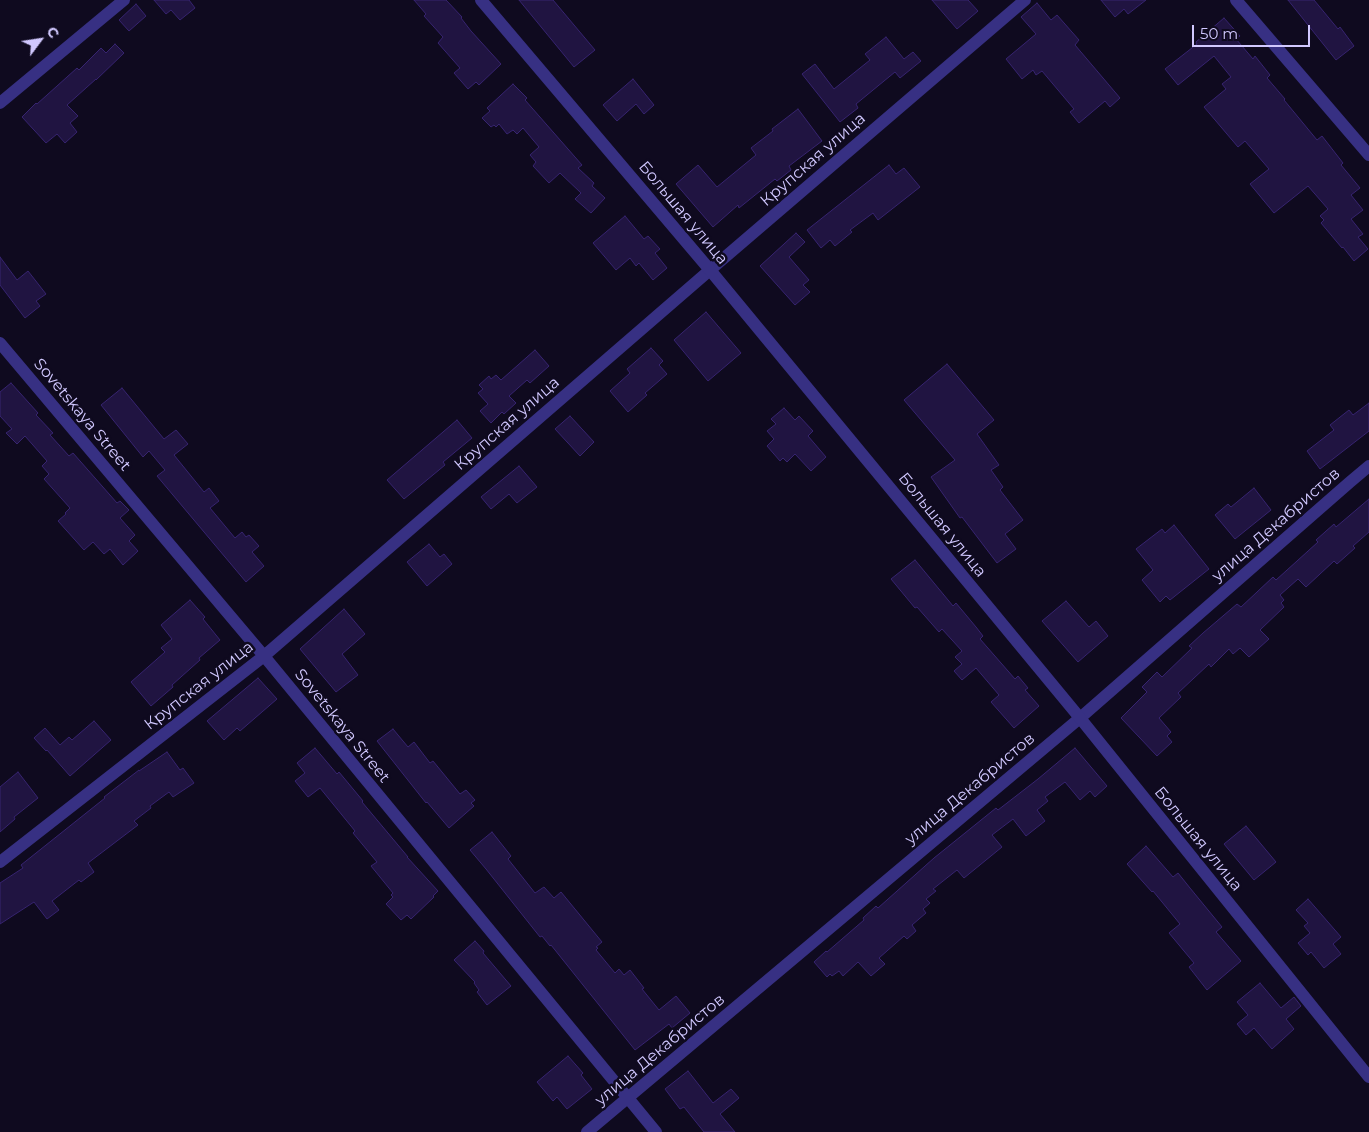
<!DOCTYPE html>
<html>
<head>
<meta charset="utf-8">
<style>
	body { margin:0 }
	#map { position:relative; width:1369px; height:1132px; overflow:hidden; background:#0f0a1f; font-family:Montserrat,sans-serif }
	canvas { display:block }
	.north { position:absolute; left:15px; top:15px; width:50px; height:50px; -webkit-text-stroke:4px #0f0a1f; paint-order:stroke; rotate:59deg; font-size:14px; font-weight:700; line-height:20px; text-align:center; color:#d1c8ff }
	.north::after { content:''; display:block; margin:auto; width:18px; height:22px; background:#d1c8ff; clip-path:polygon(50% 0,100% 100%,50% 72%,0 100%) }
	.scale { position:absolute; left:1192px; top:25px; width:118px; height:22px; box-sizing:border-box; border:2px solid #d1c8ff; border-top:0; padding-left:6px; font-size:15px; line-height:18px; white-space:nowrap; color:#d1c8ff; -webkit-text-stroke:4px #0f0a1f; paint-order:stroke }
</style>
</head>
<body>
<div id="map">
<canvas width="1369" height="1132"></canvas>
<div class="north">С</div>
<div class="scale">50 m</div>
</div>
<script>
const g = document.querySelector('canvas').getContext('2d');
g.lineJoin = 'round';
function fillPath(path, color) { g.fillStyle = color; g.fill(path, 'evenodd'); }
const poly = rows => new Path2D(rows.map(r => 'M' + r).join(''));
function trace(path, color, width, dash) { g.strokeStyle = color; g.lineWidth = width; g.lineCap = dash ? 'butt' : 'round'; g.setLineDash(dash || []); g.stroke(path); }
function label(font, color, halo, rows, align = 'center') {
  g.font = font + ' Montserrat,sans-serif'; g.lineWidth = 5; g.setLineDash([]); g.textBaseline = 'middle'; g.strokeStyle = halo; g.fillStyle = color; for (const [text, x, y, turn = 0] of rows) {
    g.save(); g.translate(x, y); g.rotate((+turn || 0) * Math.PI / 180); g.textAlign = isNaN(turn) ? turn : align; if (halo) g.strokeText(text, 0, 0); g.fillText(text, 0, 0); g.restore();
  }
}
const building = poly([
	[154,0,189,0,195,8,180,20,171,10,166,14,154,0],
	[414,0,446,0,462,17,461,18,471,31,501,64,479,85,476,82,468,89,454,73,460,68,438,43,443,37,424,16,426,14,414,0],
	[519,0,553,0,595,50,574,67,519,0],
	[932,0,968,0,978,11,957,29,932,0],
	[1101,0,1146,0,1128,14,1124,9,1115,17,1101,0],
	[1288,0,1314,0,1338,29,1340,27,1354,46,1336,60,1288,0],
	[1037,3,1051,20,1057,15,1079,40,1075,45,1120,98,1110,107,1105,101,1079,123,1070,112,1074,109,1042,71,1036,75,1033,70,1022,79,1006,59,1036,34,1021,17,1037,3],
	[136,4,146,16,129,31,119,20,136,4],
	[1224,18,1240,36,1236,39,1253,59,1255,56,1270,75,1267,78,1285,99,1284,100,1317,140,1322,136,1343,163,1341,165,1360,188,1351,195,1363,210,1351,219,1363,234,1358,237,1368,249,1354,261,1343,247,1342,248,1321,223,1324,220,1320,216,1328,209,1308,186,1274,213,1250,184,1269,169,1245,141,1238,147,1204,107,1226,89,1222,84,1231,77,1214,56,1178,85,1165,69,1197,44,1196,42,1224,18],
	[886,37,904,59,913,52,921,61,900,78,895,72,856,104,858,108,840,122,802,74,815,64,834,89,870,60,865,54,886,37],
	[115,44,124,53,96,80,96,79,67,105,78,116,70,123,77,132,65,143,57,134,46,143,22,117,36,103,37,104,77,68,79,70,101,48,106,53,115,44],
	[633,79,654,105,644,114,636,104,617,121,603,105,633,79],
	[513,84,527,98,525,100,582,165,578,168,594,183,592,186,605,198,591,213,575,199,581,193,560,173,549,183,533,166,536,162,530,155,539,147,523,128,517,134,513,130,507,134,499,124,496,127,494,125,491,127,482,118,490,111,487,108,513,84],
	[798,109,822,141,789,166,791,170,777,181,775,179,739,208,738,205,713,227,676,184,698,165,717,187,756,155,751,148,773,131,772,129,798,109],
	[889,165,896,174,904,168,920,187,878,220,873,213,850,230,852,232,835,246,830,240,821,248,807,230,889,165],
	[625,216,644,239,648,236,660,249,655,253,667,268,653,280,639,263,636,266,630,258,616,270,593,243,625,216],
	[796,233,805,242,789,257,809,280,803,285,810,292,795,305,760,266,796,233],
	[0,257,17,280,28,271,46,294,36,301,40,306,25,318,0,285,0,257],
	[706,312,741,353,708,381,674,340,706,312],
	[651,348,663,361,659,365,667,374,645,393,647,395,628,412,610,391,630,373,627,369,651,348],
	[535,350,549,366,530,383,527,380,509,396,516,403,504,414,502,412,491,423,480,411,488,404,478,393,483,389,479,385,489,376,491,379,496,375,501,380,535,350],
	[947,364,994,420,977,434,999,465,991,470,1003,487,1000,490,1023,520,1005,534,1016,549,997,563,962,517,960,518,931,477,955,460,904,400,947,364],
	[11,383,38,413,36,415,53,433,50,435,69,456,73,453,117,503,120,501,129,510,120,518,135,535,129,541,138,551,123,565,110,549,104,554,93,542,84,550,58,521,66,514,65,513,70,508,44,479,49,474,42,466,47,461,25,436,17,444,6,433,12,429,0,416,0,392,11,383],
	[122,388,164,439,176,430,188,444,174,455,204,492,209,488,219,501,210,508,235,538,242,532,246,537,249,535,259,546,252,552,264,566,246,582,157,476,165,470,149,451,143,457,101,405,122,388],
	[1369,403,1369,431,1320,469,1307,451,1334,430,1330,425,1349,410,1353,415,1369,403],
	[784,408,795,420,799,416,813,431,808,436,826,457,811,471,795,454,787,462,783,458,780,461,767,446,774,439,767,431,776,424,771,419,784,408],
	[570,416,594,442,580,456,555,429,570,416],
	[457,420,472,438,443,462,445,465,404,499,387,480,457,420],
	[519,466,537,487,517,503,509,494,491,509,481,497,519,466],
	[1254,488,1271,510,1235,539,1215,515,1228,504,1231,507,1254,488],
	[1369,499,1369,532,1353,546,1355,548,1337,564,1334,561,1306,587,1298,579,1280,595,1284,600,1281,603,1284,607,1260,630,1269,639,1249,657,1240,648,1233,654,1229,649,1211,667,1209,664,1178,693,1181,697,1159,718,1171,732,1167,736,1172,742,1157,756,1121,718,1147,692,1142,687,1157,672,1162,677,1192,648,1189,646,1203,633,1237,604,1241,607,1273,577,1276,580,1318,542,1316,540,1334,524,1336,527,1369,499],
	[1174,525,1209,569,1170,600,1166,596,1160,602,1142,580,1153,570,1136,549,1162,529,1165,533,1174,525],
	[429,544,440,557,444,554,452,564,427,586,407,562,429,544],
	[915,560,953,606,956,603,976,627,983,636,980,639,1015,679,1018,676,1028,688,1025,690,1039,706,1014,728,991,702,999,695,976,668,962,680,954,671,962,664,955,657,962,651,942,629,939,632,917,607,915,608,891,579,915,560],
	[190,600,205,617,203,619,220,640,199,658,200,660,172,685,173,687,151,706,131,682,165,652,161,648,172,639,161,625,190,600],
	[1066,601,1089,627,1096,621,1108,636,1078,662,1042,621,1066,601],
	[344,609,365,634,342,654,358,675,336,692,300,649,344,609],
	[258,678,277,699,240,731,237,728,224,740,207,721,258,678],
	[94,721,111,740,70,776,47,750,46,751,34,738,45,728,60,745,69,737,72,740,94,721],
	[393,729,408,747,414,742,430,763,433,761,460,794,466,790,475,800,471,803,474,806,449,828,427,802,426,803,377,741,393,729],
	[315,748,337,774,339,772,363,801,362,802,408,857,407,857,438,891,433,896,434,897,411,919,407,915,401,920,386,904,393,897,391,895,393,893,371,866,377,862,353,833,355,831,320,788,308,797,295,781,305,773,297,763,315,748],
	[1075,748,1107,786,1095,797,1090,791,1080,800,1065,782,1045,797,1048,801,1037,810,1045,821,1026,836,1013,819,992,835,1002,847,964,878,957,870,933,889,936,891,926,899,930,903,923,909,926,913,912,925,916,931,907,939,904,936,879,958,885,964,871,976,858,962,843,976,839,971,832,976,830,974,827,977,814,962,826,951,827,952,864,920,863,918,876,906,878,908,934,858,996,808,998,810,1038,779,1075,748],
	[167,752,180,770,183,768,194,783,173,797,169,792,150,806,151,808,134,821,138,825,88,863,94,872,81,882,79,880,52,901,59,910,47,919,34,902,0,924,0,883,23,868,21,865,105,798,104,797,139,770,139,771,167,752],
	[18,772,38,798,14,817,15,819,0,832,0,787,18,772],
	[1246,826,1276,862,1254,880,1224,844,1246,826],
	[492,832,511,856,508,859,535,893,544,887,554,898,561,892,602,942,596,947,598,948,596,950,615,973,619,969,624,975,630,970,644,988,642,989,659,1010,676,996,690,1013,672,1028,669,1024,635,1050,551,945,550,946,542,936,540,937,486,869,470,850,492,832],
	[1146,846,1173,877,1178,873,1190,888,1222,927,1216,932,1241,961,1207,990,1189,967,1194,963,1169,933,1180,924,1153,891,1152,892,1127,864,1146,846],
	[1308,899,1341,937,1333,944,1341,954,1324,968,1311,952,1308,955,1298,943,1310,933,1304,926,1308,923,1296,910,1308,899],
	[475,941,484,951,483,953,511,986,487,1005,477,992,479,990,474,983,475,982,454,960,475,941],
	[1260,983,1281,1008,1294,997,1301,1006,1286,1019,1294,1029,1272,1049,1254,1028,1246,1035,1237,1024,1248,1015,1237,1002,1260,983],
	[568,1056,583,1073,581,1075,592,1089,567,1109,557,1097,553,1101,537,1082,568,1056],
	[688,1071,713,1103,731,1089,739,1098,720,1114,735,1132,704,1132,684,1107,680,1109,665,1089,688,1071]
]);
const minor = poly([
	[1236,0,1369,155],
	[0,103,124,0],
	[0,343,264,656,656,1132],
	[0,862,264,656,710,270,1025,0],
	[587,1132,1080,718,1350,482,1369,466]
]);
const tertiary = poly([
	[481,0,710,270,1080,718,1369,1077]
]);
const streetNames = [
	["Крупская улица",813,160,-41],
	["Большая улица",683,213,50],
	["Sovetskaya Street",82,415,50],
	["Крупская улица",507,424,-41],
	["Большая улица",942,525,51],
	["улица Декабристов",1276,525,-41],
	["Крупская улица",199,686,-38],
	["Sovetskaya Street",342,726,51],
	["улица Декабристов",970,789,-40],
	["Большая улица",1198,839,51],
	["улица Декабристов",660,1050,-40]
];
fillPath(building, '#201441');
trace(building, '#372470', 1);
trace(minor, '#373083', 12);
trace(tertiary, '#373083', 12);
label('16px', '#d1c8ff', '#0f0a1f', streetNames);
</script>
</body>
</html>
